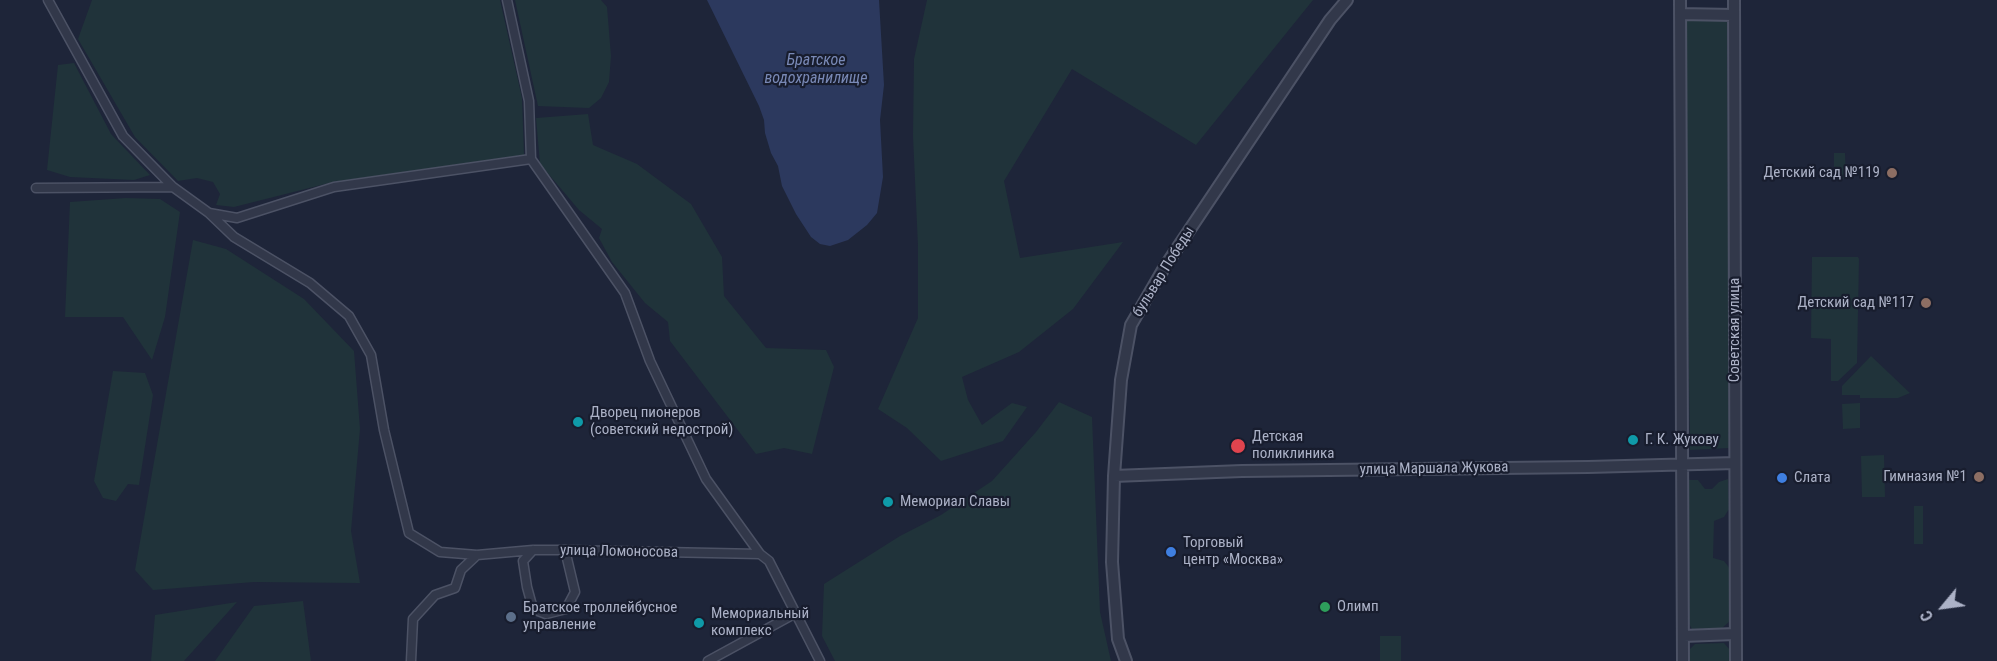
<!DOCTYPE html>
<html>
<head>
<meta charset="utf-8">
<style>
	body { margin:0 }
	#map { position:relative; width:1997px; height:661px; overflow:hidden; background:#1e2539; font-family:"Roboto Condensed",sans-serif }
	canvas { display:block }
	.north { position:absolute; left:1913px; top:577px; width:60px; height:60px; -webkit-text-stroke:4px #181d2e; paint-order:stroke; rotate:241deg; font-size:16px; font-weight:700; line-height:24px; text-align:center; color:#acb2c7 }
	.north::after { content:''; display:block; margin:auto; width:21px; height:27px; background:#acb2c7; clip-path:polygon(50% 0,100% 100%,50% 72%,0 100%) }
</style>
</head>
<body>
<div id="map">
<canvas width="1997" height="661"></canvas>
<div class="north">С</div>
</div>
<script>
const g = document.querySelector('canvas').getContext('2d');
g.lineJoin = 'round';
function fillPath(path, color) { g.fillStyle = color; g.fill(path, 'evenodd'); }
const poly = rows => new Path2D(rows.map(r => 'M' + r).join(''));
function trace(path, color, width, dash) { g.strokeStyle = color; g.lineWidth = width; g.lineCap = dash ? 'butt' : 'round'; g.setLineDash(dash || []); g.stroke(path); }
function label(font, color, halo, rows, align = 'center') {
  g.font = font + ' "Roboto Condensed",sans-serif'; g.lineWidth = 4.5; g.setLineDash([]); g.textBaseline = 'middle'; g.strokeStyle = halo; g.fillStyle = color; for (const [text, x, y, turn = 0] of rows) {
    g.save(); g.translate(x, y); g.rotate((+turn || 0) * Math.PI / 180); g.textAlign = isNaN(turn) ? turn : align; if (halo) g.strokeText(text, 0, 0); g.fillText(text, 0, 0); g.restore();
  }
}
const green = poly([
	[92,0,500,0,522,98,524,155,333,182,234,207,216,205,220,194,213,182,197,178,178,181,135,137,78,39],
	[515,0,601,0,607,7,611,56,609,82,601,98,589,108,538,106],
	[927,0,1313,0,1196,145,1072,69,1004,181,1020,258,1123,242,1073,309,1019,352,962,377,968,400,982,425,1012,403,1027,407,1003,441,941,461,907,428,878,409,918,318,918,246,913,136,914,59],
	[1684,20,1727,20,1729,448,1690,450],
	[74,63,111,134,150,175,134,180,70,177,47,170,58,65],
	[588,114,593,145,637,164,691,204,722,257,724,296,766,348,826,350,834,367,812,454,784,448,756,454,670,341,668,322,645,303,612,262,599,238,602,229,579,210,540,164,536,118],
	[1834,153,1845,153,1846,179,1834,179],
	[126,198,160,199,180,212,165,317,152,360,123,317,65,317,70,202],
	[193,240,226,249,304,299,354,351,360,429,351,531,360,583,254,582,153,590,135,570],
	[1812,257,1858,257,1859,259,1857,363,1838,381,1831,381,1831,339,1811,338],
	[1871,356,1910,393,1898,398,1860,398,1860,395,1842,395,1842,386],
	[113,371,145,373,153,395,139,485,128,484,116,501,103,498,94,481],
	[1059,402,1092,417,1100,612,1111,661,835,661,822,636,824,584,900,536,941,515,992,481,1036,432],
	[1860,403,1860,428,1843,429,1842,404],
	[1884,455,1885,497,1862,497,1861,456],
	[1728,479,1729,509,1724,517,1714,521,1713,558,1724,561,1731,570,1730,621,1722,628,1692,629,1689,624,1689,480,1698,480,1705,489,1712,489,1719,482],
	[1914,506,1923,506,1923,544,1914,544],
	[303,601,311,661,215,661,254,606],
	[237,602,184,661,151,661,155,615],
	[1380,636,1401,636,1401,661,1380,661],
	[1724,643,1730,650,1730,661,1689,661,1689,650,1695,644]
]);
const water = poly([
	[707,0,879,0,884,85,880,120,883,177,877,213,867,225,848,240,830,246,820,244,811,237,796,214,782,186,778,166,771,153,765,133,764,120,759,106]
]);
const minor = poly([
	[48,0,123,136,173,187],
	[507,0,529,101,531,159,625,293,650,361,706,479,760,554,769,561,820,661],
	[36,188,173,187,209,213,237,218,334,187,531,159],
	[209,213,234,237,310,283,349,316,371,355,384,430,409,533,440,552,477,555,533,550,565,550,760,554],
	[533,550,523,561,527,587,533,609,546,614,566,609,575,592,565,550],
	[411,661,413,619,435,595,455,588,461,570,477,555],
	[708,661,796,613]
]);
const tertiary = poly([
	[1680,0,1683,661],
	[1734,0,1736,661],
	[1680,14,1734,15],
	[1114,476,1242,471,1588,467,1735,463],
	[1683,636,1735,634],
	[1126,661,1118,639,1112,562,1114,476,1121,380,1131,325,1164,268,1330,20,1347,0]
]);
const markers = [
	[1892,173,6,"#8d6e63"],
	[1926,303,6,"#8d6e63"],
	[578,422,6,"#0f9aa8"],
	[1633,440,6,"#0f9aa8"],
	[1238,446,8,"#e0444e"],
	[1979,477,6,"#8d6e63"],
	[1782,478,6,"#3f7fe0"],
	[888,502,6,"#0f9aa8"],
	[1171,552,6,"#3f7fe0"],
	[1325,607,6,"#2e9e5b"],
	[511,617,6,"#5c6f8a"],
	[699,623,6,"#0f9aa8"]
];
const poiNames = [
	["Детский сад №119",1880,173,"right"],
	["Детский сад №117",1914,303,"right"],
	["Дворец пионеров",590,413],
	["(советский недострой)",590,430],
	["Детская",1252,437],
	["поликлиника",1252,454],
	["Г. К. Жукову",1645,440],
	["Гимназия №1",1967,477,"right"],
	["Слата",1794,478],
	["Мемориал Славы",900,502],
	["Торговый",1183,543],
	["центр «Москва»",1183,560],
	["Олимп",1337,607],
	["Братское троллейбусное",523,608],
	["управление",523,625],
	["Мемориальный",711,614],
	["комплекс",711,631]
];
const streetNames = [
	["бульвар Победы",1164,272,-58],
	["Советская улица",1735,330,-90],
	["улица Маршала Жукова",1434,469,-1],
	["улица Ломоносова",619,552,1]
];
const waterNames = [
	["Братское",816,61],
	["водохранилище",816,79]
];
fillPath(green, '#20333a');
fillPath(water, '#2c395e');
trace(minor, '#4c5265', 11);
trace(tertiary, '#4c5265', 14);
trace(minor, '#32384a', 8);
trace(tertiary, '#32384a', 10);
for (const [x, y, r, color] of markers) { const dot = new Path2D(); dot.arc(x, y, r, 0, 2 * Math.PI); g.fillStyle = color; g.fill(dot); trace(dot, '#181d2e', 2); }
label('15px', '#acb2c7', '#181d2e', poiNames, 'left');
label('15px', '#acb2c7', '#181d2e', streetNames);
label('italic 16px', '#7989b6', '#181d2e', waterNames);
</script>
</body>
</html>
